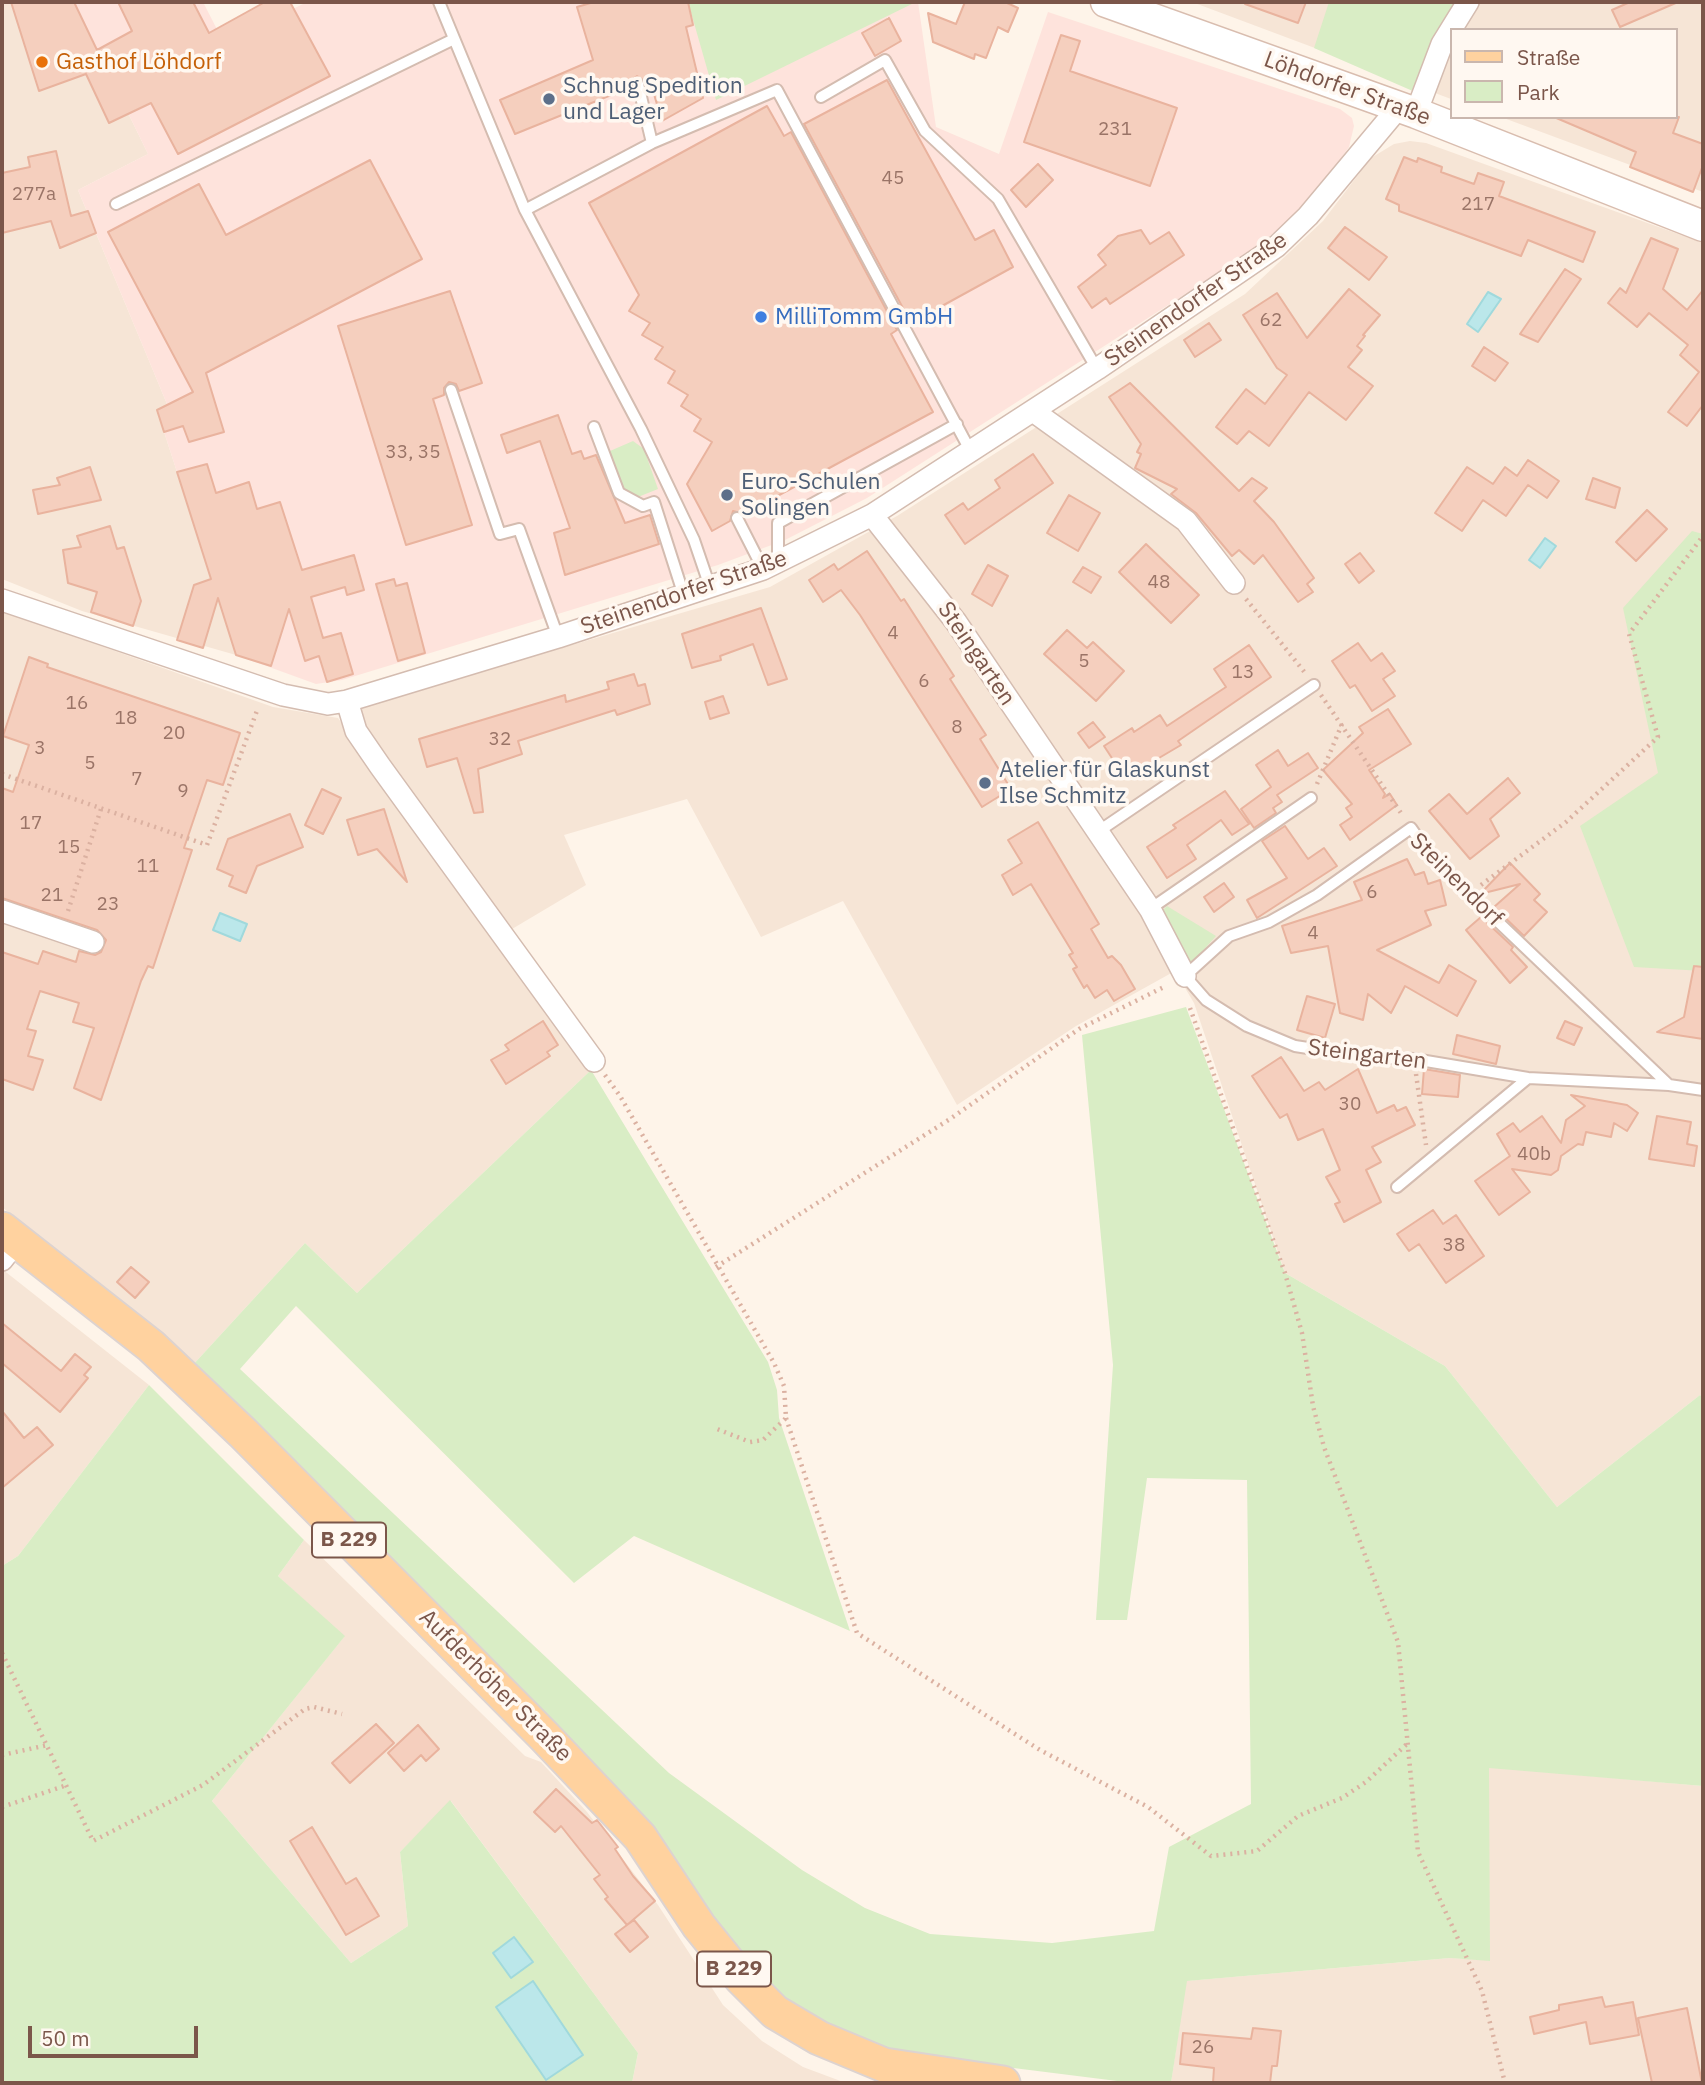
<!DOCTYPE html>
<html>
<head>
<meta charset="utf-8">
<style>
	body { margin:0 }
	#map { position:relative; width:1705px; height:2085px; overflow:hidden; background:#fef4e9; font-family:"IBM Plex Sans",sans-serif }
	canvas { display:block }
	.frame { position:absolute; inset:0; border:4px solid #7b564a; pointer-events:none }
	.legend { position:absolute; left:1450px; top:28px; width:228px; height:91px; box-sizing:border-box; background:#fff8f1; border:2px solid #cab7ae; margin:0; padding:9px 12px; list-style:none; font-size:21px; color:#7b564a }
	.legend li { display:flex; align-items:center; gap:14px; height:35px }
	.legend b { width:35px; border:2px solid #cab7ae }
	.scale { position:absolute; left:28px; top:2026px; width:170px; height:32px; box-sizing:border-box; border:4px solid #7b564a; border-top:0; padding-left:9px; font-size:21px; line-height:24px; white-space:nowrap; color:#7b564a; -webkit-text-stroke:5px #fff8f1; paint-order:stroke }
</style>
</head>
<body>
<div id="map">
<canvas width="1705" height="2085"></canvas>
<div class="frame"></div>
<ul class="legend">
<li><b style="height:9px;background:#ffd29f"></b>Straße</li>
<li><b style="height:19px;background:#d9edc5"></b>Park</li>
</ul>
<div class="scale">50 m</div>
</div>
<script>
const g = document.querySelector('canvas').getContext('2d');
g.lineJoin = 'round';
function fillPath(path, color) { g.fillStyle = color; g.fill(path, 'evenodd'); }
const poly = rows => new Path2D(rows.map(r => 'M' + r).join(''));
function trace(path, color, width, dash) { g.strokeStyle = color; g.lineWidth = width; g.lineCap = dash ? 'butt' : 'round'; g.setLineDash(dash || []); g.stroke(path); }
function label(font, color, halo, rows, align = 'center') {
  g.font = font + ' "IBM Plex Sans",sans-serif'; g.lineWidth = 7; g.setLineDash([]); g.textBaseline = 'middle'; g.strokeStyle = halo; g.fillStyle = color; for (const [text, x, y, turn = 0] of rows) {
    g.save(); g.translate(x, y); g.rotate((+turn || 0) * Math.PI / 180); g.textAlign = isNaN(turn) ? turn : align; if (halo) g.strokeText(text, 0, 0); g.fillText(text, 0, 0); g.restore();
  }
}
const residential = poly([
	[2,2,74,2,148,154,78,190,167,404,157,410,236,655,82,611,2,579],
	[1192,2,1703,2,1703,192,1501,117,1675,117,1675,30,1451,30,1451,99],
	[1410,141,1426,143,1703,243,1703,1398,1700,1395,1557,1507,1445,1366,1285,1273,1194,1003,1175,971,1076,1026,957,1105,843,901,761,937,687,799,564,835,586,885,507,932,362,727,357,708,770,587,897,516,1245,294,1323,221,1371,158,1394,144],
	[2,611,273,707,338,718,591,1070,357,1293,305,1243,191,1367,120,1303,2,1207],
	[2,1269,149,1385,18,1556,2,1566],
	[304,1540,525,1756,541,1762,587,1812,658,1905,723,2005,762,2041,803,2067,846,2083,632,2083,638,2053,451,1801,400,1852,408,1926,351,1963,212,1801,344,1637,278,1576],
	[1489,1767,1703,1786,1703,2083,1171,2083,1186,1981,1450,1958,1489,1960]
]);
const commercial = poly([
	[74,2,203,2,224,43,307,2,584,2,586,4,594,2,918,2,936,127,999,154,1048,12,1340,109,1352,118,1354,126,1349,147,1325,181,1288,222,1237,261,867,498,785,540,718,565,342,680,316,684,236,655,157,410,167,404,78,190,148,154]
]);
const green = poly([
	[688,2,916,2,716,100],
	[1329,2,1459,2,1415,92,1314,48],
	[633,441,644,449,658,489,638,497,623,490,610,451],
	[1692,531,1703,534,1703,971,1634,967,1580,826,1658,773,1623,608],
	[1167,906,1216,936,1190,965,1160,913],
	[1186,1007,1285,1273,1445,1366,1557,1507,1700,1395,1703,1398,1703,1786,1489,1768,1490,1961,1450,1958,1187,1981,1171,2083,1133,2083,902,2054,833,2032,773,1995,191,1367,305,1243,357,1293,591,1070,768,1362,777,1390,779,1418,850,1631,634,1536,574,1583,296,1306,240,1369,669,1773,802,1870,865,1908,930,1934,1052,1943,1154,1931,1169,1847,1251,1804,1247,1480,1147,1478,1127,1620,1096,1620,1113,1365,1082,1035],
	[149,1385,304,1540,278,1576,345,1636,212,1801,351,1963,408,1926,400,1852,450,1800,638,2053,632,2083,2,2083,2,1566,18,1556]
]);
const water = poly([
	[1488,292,1501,299,1478,332,1467,324,1488,292],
	[1545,538,1556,546,1540,568,1529,560,1545,538],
	[220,913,247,924,240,941,213,930,220,913],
	[514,1937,533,1962,511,1978,493,1953,514,1937],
	[533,1981,583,2055,546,2080,496,2007,533,1981]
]);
const building = poly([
	[11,2,74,2,97,50,132,31,118,2,193,2,209,33,265,2,290,2,330,76,178,154,151,103,109,123,86,74,39,91,11,2],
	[594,2,688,2,693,25,686,27,703,98,662,121,650,81,646,82,637,76,631,81,631,87,515,134,500,100,593,60,577,7,594,2],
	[965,2,1005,2,1018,8,1008,32,998,27,986,58,975,54,974,59,933,42,928,13,956,24,965,2],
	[1245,2,1306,2,1298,23,1245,4,1245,2],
	[1630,2,1678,2,1620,27,1612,10,1630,2],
	[889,18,901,41,875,56,862,33,889,18],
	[1061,35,1080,41,1070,71,1177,108,1150,186,1024,142,1061,35],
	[887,80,975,240,994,230,1013,267,911,323,804,124,887,80],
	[767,106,784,136,791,132,897,330,891,334,933,412,744,514,733,511,730,521,712,531,687,484,712,442,694,431,701,419,681,406,688,395,668,383,675,371,655,359,663,347,642,335,650,323,629,311,639,295,589,203,767,106],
	[1554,117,1679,117,1673,133,1703,144,1703,165,1693,192,1630,167,1636,152,1554,117],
	[56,151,71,216,88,211,96,233,60,248,51,221,2,233,2,173,30,167,28,157,56,151],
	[1404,157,1417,162,1418,158,1442,167,1441,172,1474,184,1478,173,1504,182,1499,196,1595,232,1583,262,1528,240,1521,256,1399,211,1399,205,1386,199,1404,157],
	[370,160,422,259,206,373,224,432,189,442,183,426,164,432,157,410,193,392,108,232,199,184,226,235,370,160],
	[1038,164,1053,180,1026,207,1011,190,1038,164],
	[1345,227,1387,257,1369,280,1328,248,1345,227],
	[1141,230,1150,244,1169,232,1184,255,1110,304,1106,298,1092,308,1078,287,1106,265,1098,255,1118,236,1141,230],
	[1651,238,1678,249,1663,289,1687,310,1703,290,1703,405,1687,426,1668,412,1699,372,1680,355,1688,345,1649,313,1637,327,1608,303,1620,288,1626,293,1651,238],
	[1565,269,1581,279,1538,342,1520,334,1565,269],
	[1349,289,1380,315,1363,335,1365,336,1357,346,1362,350,1348,367,1373,386,1346,420,1309,392,1269,446,1249,431,1237,444,1216,427,1246,389,1265,404,1287,375,1277,368,1243,315,1277,293,1307,338,1349,289],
	[450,291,482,383,459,391,456,384,449,382,444,388,444,395,433,399,472,525,406,545,338,326,450,291],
	[1209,323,1221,340,1195,357,1184,340,1209,323],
	[1484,347,1508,363,1495,381,1472,366,1484,347],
	[1130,383,1239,491,1252,478,1267,488,1254,501,1274,522,1314,578,1307,584,1313,592,1298,602,1263,555,1254,564,1239,550,1232,556,1196,513,1171,494,1177,489,1135,468,1141,454,1137,452,1141,444,1109,397,1130,383],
	[558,415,572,454,581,451,584,459,596,455,625,523,650,515,659,544,565,575,554,533,570,528,540,441,507,453,501,435,558,415],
	[1033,454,1053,483,965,544,945,515,963,503,968,510,1000,488,995,480,1033,454],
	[1528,460,1559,481,1547,498,1528,485,1506,516,1483,500,1462,531,1435,513,1467,467,1493,484,1505,467,1517,476,1528,460],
	[207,464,216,493,249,482,257,509,280,502,302,570,354,555,364,590,347,595,345,587,311,597,323,638,341,633,353,674,327,682,319,656,305,661,289,609,271,666,236,655,218,598,203,648,177,640,194,585,211,579,177,472,207,464],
	[90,467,101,500,38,514,33,490,60,485,57,478,90,467],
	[1593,478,1620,488,1615,508,1586,499,1593,478],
	[1069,495,1100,513,1078,551,1047,533,1069,495],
	[1647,510,1667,529,1636,561,1616,542,1647,510],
	[110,526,117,549,124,547,141,601,133,626,91,612,97,592,68,583,63,550,81,547,77,536,110,526],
	[1146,544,1199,595,1171,623,1119,572,1146,544],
	[867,551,901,601,904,599,954,676,950,679,986,735,980,739,1011,789,982,807,860,615,841,590,823,602,809,580,834,564,838,570,867,551],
	[1360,553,1374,571,1359,583,1345,564,1360,553],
	[988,565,1008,576,992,606,972,594,988,565],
	[1083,567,1101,577,1091,593,1073,582,1083,567],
	[394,579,396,586,407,583,425,653,398,661,376,584,394,579],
	[761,608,787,679,768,685,753,644,720,656,721,660,692,668,682,634,761,608],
	[1067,630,1087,648,1093,642,1124,671,1096,701,1044,654,1067,630],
	[1358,643,1371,661,1382,653,1395,671,1383,679,1395,696,1372,711,1355,685,1350,688,1332,661,1358,643],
	[1249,645,1271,677,1178,741,1181,745,1125,778,1104,746,1132,728,1134,732,1160,715,1167,726,1226,687,1214,669,1249,645],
	[29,657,48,664,47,667,240,733,223,785,207,780,184,848,192,850,153,968,148,966,141,981,101,1100,74,1088,94,1028,73,1022,79,1003,40,991,27,1029,36,1031,28,1056,43,1060,33,1090,2,1079,2,952,38,964,43,951,76,962,79,951,95,955,101,952,106,940,97,930,2,898,2,788,13,792,29,745,3,736,29,657],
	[634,674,638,686,645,684,650,704,617,715,615,710,518,741,522,754,478,769,483,812,474,813,457,758,427,767,419,739,565,695,566,702,609,689,607,682,634,674],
	[723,696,729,713,710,719,705,702,723,696],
	[1388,709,1411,744,1369,770,1385,794,1383,798,1390,794,1397,805,1350,840,1340,825,1352,817,1346,808,1352,804,1323,770,1363,733,1359,727,1388,709],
	[1093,722,1105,737,1089,748,1078,733,1093,722],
	[1278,750,1288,766,1308,753,1318,768,1277,795,1282,802,1273,808,1276,813,1254,828,1241,809,1271,787,1256,765,1278,750],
	[1508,778,1520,793,1490,819,1499,836,1470,859,1429,811,1449,794,1467,814,1508,778],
	[322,789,341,798,323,834,305,825,322,789],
	[1225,791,1249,824,1232,835,1221,820,1187,845,1196,859,1167,878,1147,847,1176,828,1173,825,1225,791],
	[384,809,407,882,377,849,358,855,347,820,384,809],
	[290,814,303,847,257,866,246,893,229,886,233,876,217,869,228,839,290,814],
	[1038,822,1099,924,1091,929,1108,958,1112,956,1121,965,1135,989,1114,1001,1107,990,1095,998,1087,985,1084,988,1073,969,1077,967,1069,955,1073,953,1031,884,1013,895,1002,875,1022,863,1008,840,1038,822],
	[1285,826,1308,859,1324,848,1337,866,1257,918,1247,900,1287,878,1262,841,1285,826],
	[1407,859,1415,875,1424,872,1428,884,1440,880,1446,905,1425,911,1431,925,1377,950,1439,983,1449,965,1476,981,1457,1016,1405,986,1391,1013,1368,994,1363,1020,1340,1013,1328,946,1291,953,1282,926,1362,900,1354,882,1407,859],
	[1510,863,1540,894,1534,900,1547,912,1524,936,1494,907,1520,884,1480,894,1510,863],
	[1224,883,1234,897,1214,912,1204,897,1224,883],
	[1481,917,1513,947,1511,950,1527,967,1510,983,1466,930,1481,917],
	[1694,966,1703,967,1703,1039,1657,1032,1684,1017,1694,966],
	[1307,996,1335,1004,1325,1038,1297,1030,1307,996],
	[543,1021,558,1045,547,1052,550,1056,506,1084,491,1060,509,1050,505,1045,543,1021],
	[1565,1021,1582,1028,1574,1045,1557,1038,1565,1021],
	[1457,1035,1500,1046,1496,1064,1453,1054,1457,1035],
	[1281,1057,1304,1091,1319,1082,1325,1090,1358,1069,1377,1113,1394,1105,1397,1111,1406,1107,1415,1125,1372,1147,1381,1162,1366,1170,1381,1202,1344,1222,1335,1204,1340,1202,1326,1177,1340,1170,1323,1129,1298,1140,1287,1114,1280,1118,1252,1076,1281,1057],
	[1424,1069,1460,1075,1458,1097,1422,1094,1424,1069],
	[1571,1095,1627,1105,1638,1113,1627,1131,1614,1123,1611,1137,1586,1132,1583,1145,1578,1144,1561,1156,1558,1170,1551,1175,1512,1169,1530,1192,1499,1215,1475,1181,1510,1156,1497,1134,1513,1123,1520,1132,1542,1116,1561,1143,1566,1120,1585,1106,1571,1095],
	[1657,1116,1691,1122,1687,1144,1697,1146,1694,1166,1649,1159,1657,1116],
	[1433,1210,1443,1224,1456,1215,1484,1256,1446,1283,1419,1244,1409,1251,1397,1234,1433,1210],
	[131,1267,149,1282,135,1298,117,1282,131,1267],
	[2,1323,61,1371,75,1354,91,1367,84,1375,88,1378,60,1412,2,1363,2,1323],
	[2,1411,24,1438,37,1427,53,1445,2,1488,2,1411],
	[376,1724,394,1743,350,1783,332,1763,376,1724],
	[418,1725,439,1749,426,1761,421,1755,404,1771,388,1753,418,1725],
	[556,1789,592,1823,597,1820,618,1847,615,1849,633,1876,655,1901,627,1925,634,1920,648,1937,630,1952,615,1934,627,1925,605,1899,608,1897,594,1879,600,1875,561,1826,555,1832,534,1812,556,1789],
	[312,1827,346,1884,356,1878,379,1916,346,1935,290,1841,312,1827],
	[1602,1997,1605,2007,1633,2002,1639,2035,1590,2044,1586,2022,1534,2034,1530,2017,1559,2010,1559,2005,1602,1997],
	[1687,2008,1702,2083,1652,2083,1638,2018,1687,2008],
	[1253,2028,1281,2031,1277,2066,1272,2066,1270,2083,1213,2083,1214,2068,1180,2064,1183,2033,1251,2039,1253,2028]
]);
const path = poly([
	[1246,599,1306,674],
	[1321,695,1403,816],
	[2,774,207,845,258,708],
	[1317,784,1342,724],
	[1481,885,1566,822,1658,737,1629,634,1703,536],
	[68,911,101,809],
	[1190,1008,1285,1273,1302,1333,1313,1406,1324,1447,1398,1642,1418,1852,1482,1991,1505,2083],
	[1416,1074,1426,1145],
	[605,1075,620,1096,774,1363,784,1386,786,1418,763,1440,750,1442,717,1429],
	[716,1267,950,1119,1079,1029,1166,986],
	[786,1418,857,1633,1040,1750,1148,1807,1211,1856,1257,1851,1298,1816,1342,1798,1366,1782,1409,1742],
	[2,1653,93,1841,203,1785,305,1709,314,1707,342,1714],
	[2,1755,48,1745],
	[2,1807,67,1785]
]);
const service = poly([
	[439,2,525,210],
	[638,84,652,143],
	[821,97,885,60,925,131,998,199,1097,369],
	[116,204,454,39],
	[451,390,500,534,519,529,558,637],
	[594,427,619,493,643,506,654,502,684,596],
	[737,518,763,569],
	[778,564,778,523,957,424],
	[710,587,694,540,641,429,525,210,652,143,777,90,971,452],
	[1096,833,1314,685],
	[1150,909,1311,798],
	[1669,1085,1469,894,1427,851,1411,828,1317,895,1269,922,1229,936,1185,976,1206,1000,1247,1026,1295,1046,1366,1057,1414,1059,1528,1078,1669,1085,1703,1090],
	[1397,1187,1528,1078]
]);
const minor = poly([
	[1416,113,1442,44,1468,2],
	[1033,411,1186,521,1234,583],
	[872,515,956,622,1150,909,1185,976],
	[2,600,283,695,328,704,347,701,558,637,763,569,872,515,1097,369,1277,246,1308,216,1399,107],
	[347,701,356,731,380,766,594,1061],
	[2,911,93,942],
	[2,1260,17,1241]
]);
const secondary = poly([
	[1106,2,1416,113,1703,226]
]);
const primary = poly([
	[2,1229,151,1346,243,1433,544,1736,640,1837,699,1926,741,1978,775,2012,819,2038,884,2065,1003,2083]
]);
const markers = [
	[42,62,7,"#e8710a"],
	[549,99,7,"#5c6f8a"],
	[761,317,7,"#3f7fe0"],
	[727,495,7,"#5c6f8a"],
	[985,783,7,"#5c6f8a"]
];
const numberNames = [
	["231",1115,130],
	["45",893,179],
	["277a",34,195],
	["217",1478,205],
	["62",1271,321],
	["33, 35",413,453],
	["48",1159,583],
	["4",893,634],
	["5",1084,662],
	["13",1243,673],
	["6",924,682],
	["16",77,704],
	["18",126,719],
	["8",957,728],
	["20",174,734],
	["32",500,740],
	["3",40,749],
	["5",90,764],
	["7",137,780],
	["9",183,792],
	["17",31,824],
	["15",69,848],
	["11",148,867],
	["6",1372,893],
	["21",52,896],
	["23",108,905],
	["4",1313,934],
	["30",1350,1105],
	["40b",1534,1155],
	["38",1454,1246],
	["26",1203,2048]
];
const shields = [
	[349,1540,74],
	[734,1969,74]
];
const shieldNames = [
	["B 229",349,1540],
	["B 229",734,1969]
];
const foodNames = [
	["Gasthof Löhdorf",56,62]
];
const serviceNames = [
	["Schnug Spedition",563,86],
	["und Lager",563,112],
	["Euro-Schulen",741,482],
	["Solingen",741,508],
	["Atelier für Glaskunst",999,770],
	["Ilse Schmitz",999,796]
];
const streetNames = [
	["Löhdorfer Straße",1347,89,20],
	["Steinendorfer Straße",1196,300,-35],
	["Steinendorfer Straße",684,593,-19],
	["Steingarten",976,654,56],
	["Steinendorf",1456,880,45],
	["Steingarten",1367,1055,7],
	["Aufderhöher Straße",495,1686,45]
];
const shopNames = [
	["MilliTomm GmbH",775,317]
];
fillPath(residential, '#f6e5d6');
fillPath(commercial, '#fee3dc');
fillPath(green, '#d9edc5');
fillPath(water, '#bbe7ea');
trace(water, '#a0d9dc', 2);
fillPath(building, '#f5cfbe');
trace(building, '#e9b39e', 2);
trace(service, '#d4bcb0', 14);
trace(minor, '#d4bcb0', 24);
trace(secondary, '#d9bdaf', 33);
trace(primary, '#ddd3d0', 37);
trace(path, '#dbb1a1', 4.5, [2, 5]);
trace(service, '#fff', 10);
trace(minor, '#fff', 21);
trace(secondary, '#fff', 30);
trace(primary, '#ffd29f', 33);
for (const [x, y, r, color] of markers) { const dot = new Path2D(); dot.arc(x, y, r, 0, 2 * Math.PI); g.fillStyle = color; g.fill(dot); trace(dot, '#fff8f1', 2.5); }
label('19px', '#9a7467', null, numberNames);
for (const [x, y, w] of shields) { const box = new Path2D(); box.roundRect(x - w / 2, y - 17.5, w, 35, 5); g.fillStyle = '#fff8f1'; g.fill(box); trace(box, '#7b564a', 2); }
label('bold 21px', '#7b564a', null, shieldNames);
label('23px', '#c56008', '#fff8f1', foodNames, 'left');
label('23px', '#4e5e75', '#fff8f1', serviceNames, 'left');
label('23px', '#7b564a', '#fff8f1', streetNames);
label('23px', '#366cbe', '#fff8f1', shopNames, 'left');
</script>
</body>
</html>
